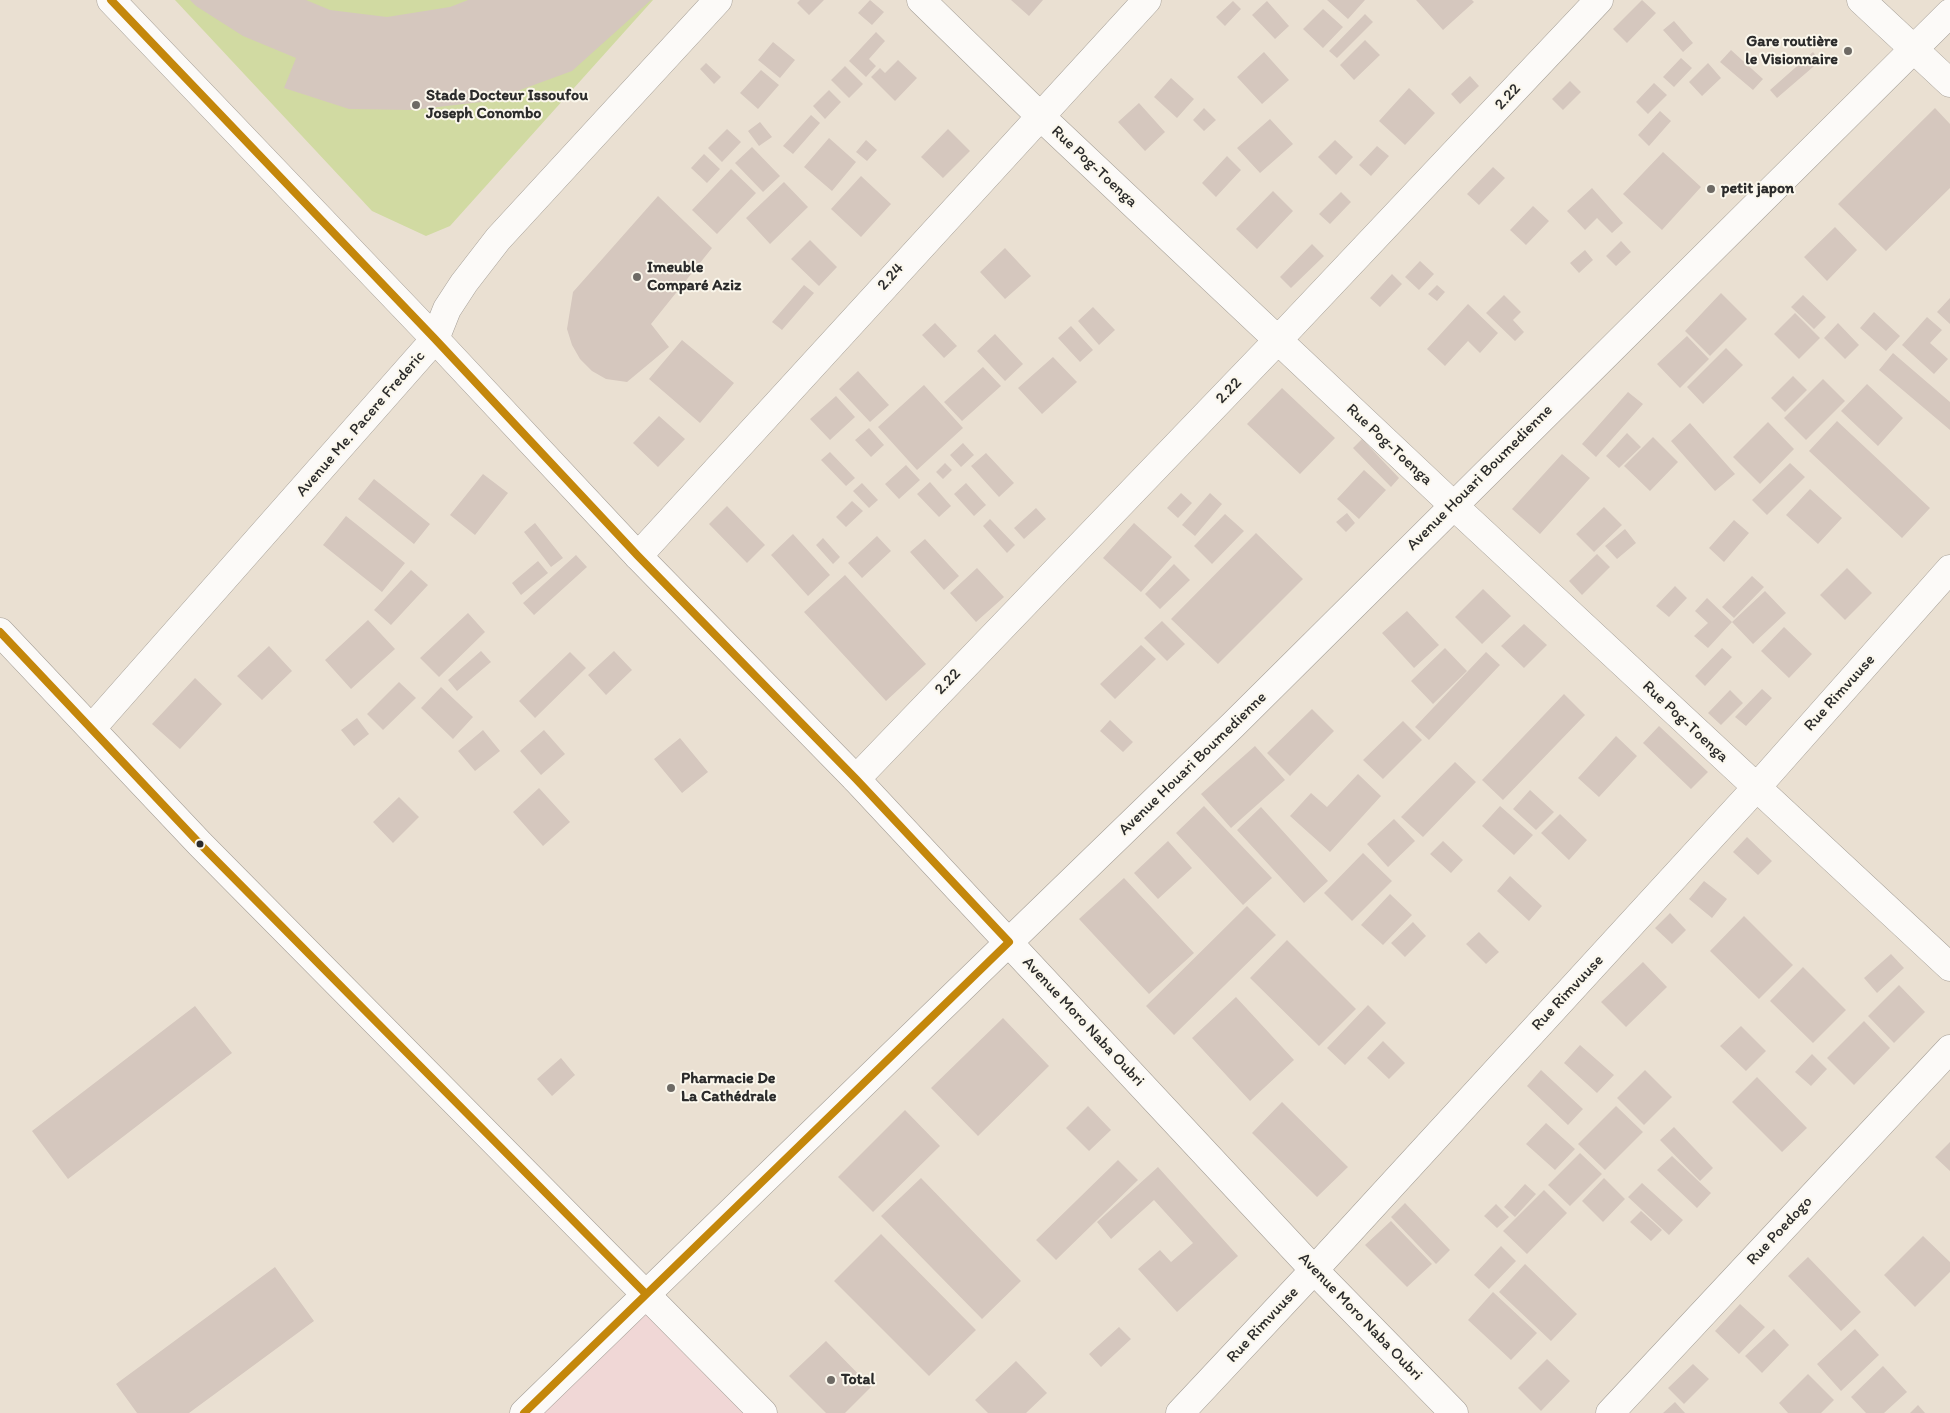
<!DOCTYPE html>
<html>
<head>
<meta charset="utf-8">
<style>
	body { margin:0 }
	canvas { display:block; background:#eae0d2 }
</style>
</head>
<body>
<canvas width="1950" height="1413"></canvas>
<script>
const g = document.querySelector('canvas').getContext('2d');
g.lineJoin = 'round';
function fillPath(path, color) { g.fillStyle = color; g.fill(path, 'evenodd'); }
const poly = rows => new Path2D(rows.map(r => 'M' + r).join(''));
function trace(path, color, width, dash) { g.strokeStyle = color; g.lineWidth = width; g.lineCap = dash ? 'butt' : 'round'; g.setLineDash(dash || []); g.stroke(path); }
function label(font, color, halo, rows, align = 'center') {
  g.font = font + ' Itim,sans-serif'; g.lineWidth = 4; g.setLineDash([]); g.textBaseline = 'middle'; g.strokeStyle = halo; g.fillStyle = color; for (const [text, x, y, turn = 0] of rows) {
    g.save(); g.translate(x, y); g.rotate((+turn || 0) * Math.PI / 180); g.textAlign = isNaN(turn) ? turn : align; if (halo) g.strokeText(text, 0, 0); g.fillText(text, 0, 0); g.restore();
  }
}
const built = poly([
	[646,1294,762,1413,524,1413]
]);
const green = poly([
	[175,0,653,0,450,226,426,236,372,211]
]);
const building = poly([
	[190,0,306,0,330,10,387,17,450,7,468,0,651,0,572,71,490,101,412,110,349,109,284,88,296,58,243,36,196,6],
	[800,0,824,0,809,15,797,3],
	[870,0,884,12,872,25,858,13],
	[1011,0,1043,0,1029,16],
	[1327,0,1365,0,1348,19],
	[1416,0,1472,0,1474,2,1443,30],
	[1642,0,1656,13,1627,43,1613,29],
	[1233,1,1241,9,1225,26,1216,17],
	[1267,1,1289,26,1275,39,1252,15],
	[1323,9,1343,27,1323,48,1303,29],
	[1365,14,1373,22,1337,58,1329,51],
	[1674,21,1693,43,1683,52,1663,30],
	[876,32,885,41,869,59,876,66,866,77,849,61],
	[1365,40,1380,55,1354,80,1340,65],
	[773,42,795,60,780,78,758,60],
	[1731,50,1763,79,1753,90,1720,62],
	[1264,52,1289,80,1262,104,1237,77],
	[1813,52,1820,61,1777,98,1770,90],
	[1681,58,1692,68,1674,87,1663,77],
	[898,60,917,78,895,101,871,77,880,68,885,73],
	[706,63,721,77,714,84,700,69],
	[1708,63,1721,78,1702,96,1689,82],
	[845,66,863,84,849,98,831,80],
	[761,70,779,85,758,109,740,93],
	[1470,76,1479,86,1460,104,1451,94],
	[1171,78,1194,99,1177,118,1154,97],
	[1570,81,1581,92,1563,110,1552,99],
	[1654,83,1667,95,1648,114,1636,102],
	[1409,88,1435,113,1405,145,1379,121],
	[829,90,841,102,825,119,813,106],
	[1139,103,1165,132,1145,151,1118,122],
	[1204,108,1216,120,1204,131,1193,120],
	[1935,108,1950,124,1950,188,1886,251,1838,204],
	[1660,111,1671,121,1649,146,1638,135],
	[811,115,820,123,793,154,783,146],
	[1270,119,1293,144,1260,173,1237,148],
	[760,122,772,137,759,146,748,131],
	[727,129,741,142,722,162,708,148],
	[948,129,970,151,943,178,921,157],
	[829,138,856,162,832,191,804,167],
	[866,140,877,150,867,161,856,152],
	[1335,140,1353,157,1336,175,1318,157],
	[1377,146,1389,156,1371,176,1359,165],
	[752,147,780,176,763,192,735,163],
	[1663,152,1701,187,1662,230,1623,194],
	[704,154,720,169,707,183,691,168],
	[1227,156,1241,170,1216,197,1202,183],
	[1493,167,1505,178,1479,205,1467,194],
	[731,169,756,193,717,234,692,210],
	[861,176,891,204,861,237,831,209],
	[784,182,808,207,770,244,746,218],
	[1592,188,1623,223,1612,233,1597,218,1585,230,1567,211],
	[1273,191,1293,211,1257,249,1236,229],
	[1341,192,1351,202,1330,224,1319,214],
	[658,196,712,248,651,324,669,347,627,382,606,379,592,371,580,359,572,345,567,329,573,292],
	[1533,206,1549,221,1526,245,1510,230],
	[1835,227,1857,250,1827,281,1804,257],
	[810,240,837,267,819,286,791,259],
	[1621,241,1631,252,1616,266,1606,256],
	[1312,244,1324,256,1291,288,1280,277],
	[1005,248,1031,276,1005,299,980,272],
	[1585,250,1593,260,1579,273,1570,263],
	[1420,261,1434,274,1419,290,1405,277],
	[1392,274,1402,284,1380,307,1370,298],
	[804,285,814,293,782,330,772,322],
	[1437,285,1445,292,1437,301,1428,294],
	[1721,293,1747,319,1710,356,1685,331],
	[1504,295,1521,312,1513,320,1524,332,1515,341,1486,313],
	[1803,295,1826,317,1814,329,1791,307],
	[1950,298,1950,324,1937,312],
	[1468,304,1498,333,1480,353,1468,341,1445,366,1427,349],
	[1093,307,1115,330,1099,345,1078,321],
	[1874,312,1900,336,1886,351,1860,328],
	[1795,313,1820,338,1799,359,1774,334],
	[1927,317,1942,330,1930,343,1948,359,1934,374,1902,345],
	[935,323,957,346,944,358,922,335],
	[1838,323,1859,345,1845,359,1824,338],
	[1071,326,1093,350,1080,362,1058,338],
	[995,334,1023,364,1005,381,977,351],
	[1687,336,1709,359,1680,388,1657,364],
	[682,340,734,383,700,423,649,379],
	[1726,348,1743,365,1703,404,1687,387],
	[1893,353,1950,402,1950,430,1879,370],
	[1053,357,1077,382,1042,414,1018,388],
	[983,367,1001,386,962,421,944,402],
	[858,371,889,405,870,422,839,389],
	[1793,376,1807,390,1785,412,1771,398],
	[1823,379,1845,401,1806,440,1784,418],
	[1867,384,1903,418,1878,446,1841,411],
	[924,385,963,428,917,470,878,427],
	[1282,388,1335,438,1300,474,1247,424],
	[1628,392,1643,404,1596,457,1582,444],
	[836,396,855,417,830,440,810,419],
	[659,416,685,439,658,467,633,443],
	[1837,421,1930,508,1902,538,1809,451],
	[1768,422,1794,449,1760,484,1733,457],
	[1690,423,1735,474,1715,491,1671,441],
	[869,428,884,445,871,457,855,440],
	[1627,433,1641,447,1619,468,1606,456],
	[1653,437,1678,462,1650,491,1624,466],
	[1362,439,1399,478,1391,487,1353,448],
	[963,443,974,455,961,467,950,455],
	[830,452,855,478,846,486,821,460],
	[986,453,1014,483,999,497,971,466],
	[1562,454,1590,478,1540,534,1512,509],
	[945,463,952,470,943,479,936,472],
	[1790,463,1805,477,1767,515,1752,500],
	[906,465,920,480,899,499,885,484],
	[1364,470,1386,490,1359,519,1337,499],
	[483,474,508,493,475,535,450,515],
	[374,479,430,524,414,544,358,499],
	[930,482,951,506,939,517,917,494],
	[862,483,878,500,869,508,853,491],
	[966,483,986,505,974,516,954,494],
	[1810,489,1842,518,1818,544,1786,515],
	[1181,493,1192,503,1178,518,1167,508],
	[1210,493,1222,504,1195,536,1182,525],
	[852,501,863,511,846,527,836,517],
	[727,506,765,545,747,563,709,524],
	[1604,507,1622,525,1594,552,1576,534],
	[1036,508,1046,519,1024,539,1014,528],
	[1347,513,1355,523,1346,532,1336,522],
	[1225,514,1244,531,1212,564,1194,546],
	[346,516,405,563,382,592,323,545],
	[990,519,1015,545,1007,553,983,526],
	[1734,520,1749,533,1724,562,1709,548],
	[535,523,563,558,551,567,524,532],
	[1134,523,1172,557,1141,592,1103,558],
	[1625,529,1636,543,1617,559,1605,546],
	[1256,533,1303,579,1218,664,1171,619],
	[793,534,830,575,808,596,771,555],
	[877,536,891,551,862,578,848,563],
	[823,538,840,557,833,564,816,545],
	[925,539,959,576,944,590,910,552],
	[1597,554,1610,567,1582,595,1569,581],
	[576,555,587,567,534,615,523,603],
	[538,561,548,573,521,595,512,583],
	[1174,564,1190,580,1160,609,1145,594],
	[977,568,1004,597,976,622,950,593],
	[1847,568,1872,593,1845,620,1820,595],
	[411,570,428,585,391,625,374,610],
	[845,575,926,664,886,701,804,612],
	[1752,576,1764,587,1734,618,1722,607],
	[1675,586,1687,598,1669,617,1656,606],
	[1483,589,1511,616,1482,644,1455,617],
	[1765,591,1786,613,1753,644,1732,622],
	[1707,598,1732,622,1708,648,1694,636,1708,623,1695,611],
	[1407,611,1439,645,1414,668,1382,633],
	[468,613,485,632,439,677,420,658],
	[368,620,395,649,351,689,325,660],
	[1162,621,1185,644,1167,661,1144,638],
	[1524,624,1547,645,1524,668,1501,646],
	[1784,627,1812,654,1789,678,1761,651],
	[1141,645,1156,659,1115,699,1100,684],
	[269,646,292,671,262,700,237,676],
	[1445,648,1467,671,1433,704,1411,681],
	[1722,648,1732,657,1705,686,1695,676],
	[481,651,491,662,457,691,448,680],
	[614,651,632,670,606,695,588,675],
	[570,652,586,668,535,718,519,701],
	[1486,652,1500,665,1429,740,1415,727],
	[195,678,222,704,180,749,152,724],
	[399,682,416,698,383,730,367,714],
	[441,687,473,717,453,739,421,708],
	[1762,689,1772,698,1746,726,1735,717],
	[1730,690,1743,703,1721,725,1708,713],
	[1564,694,1585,715,1503,800,1482,780],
	[1312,709,1334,731,1290,776,1267,753],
	[357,718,369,734,354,746,341,730],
	[1110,720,1133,742,1123,752,1100,731],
	[1403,721,1422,740,1383,779,1363,760],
	[1659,726,1708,772,1691,789,1643,743],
	[483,730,500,751,475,771,458,751],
	[544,730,565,754,541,775,520,751],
	[1616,736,1637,756,1599,797,1578,778],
	[680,738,708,772,682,793,654,759],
	[1255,746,1285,780,1231,828,1201,794],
	[1455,762,1476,782,1423,837,1401,817],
	[1358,774,1381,796,1330,852,1290,816,1311,793,1327,807],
	[539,788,570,822,543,846,513,812],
	[1530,790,1554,812,1536,830,1513,809],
	[399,797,419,817,393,843,373,822],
	[1204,806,1272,878,1243,905,1176,833],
	[1500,806,1533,835,1514,855,1482,826],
	[1261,807,1328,881,1304,903,1237,830],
	[1560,814,1587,840,1569,860,1541,833],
	[1394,819,1415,841,1388,867,1367,844],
	[1747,837,1772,861,1758,875,1733,852],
	[1168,841,1192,868,1158,899,1134,873],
	[1443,841,1463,860,1451,873,1430,854],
	[1363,853,1392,881,1352,921,1324,893],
	[1510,876,1542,906,1529,921,1497,891],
	[1124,878,1194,953,1149,994,1079,919],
	[1704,881,1727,899,1712,918,1689,899],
	[1390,894,1412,915,1383,945,1361,925],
	[1247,906,1276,935,1174,1035,1146,1006],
	[1670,913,1686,930,1672,944,1655,928],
	[1744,916,1793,965,1759,999,1710,951],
	[1413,922,1426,936,1405,957,1391,943],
	[1479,932,1499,952,1486,964,1466,944],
	[1287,940,1356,1009,1319,1046,1250,978],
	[1891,954,1904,968,1877,993,1864,978],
	[1643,962,1667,987,1626,1027,1601,1002],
	[1803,967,1846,1010,1813,1043,1770,1001],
	[1899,985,1925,1012,1894,1043,1868,1016],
	[1236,997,1294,1060,1250,1101,1192,1038],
	[1368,1005,1386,1023,1345,1065,1327,1048],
	[195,1006,232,1053,68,1179,32,1131],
	[1003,1018,1049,1066,978,1136,931,1088],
	[1864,1021,1890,1048,1854,1085,1827,1058],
	[1741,1026,1766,1051,1746,1071,1720,1046],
	[1383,1041,1405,1063,1389,1079,1367,1058],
	[1580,1045,1614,1075,1597,1093,1564,1063],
	[1812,1054,1827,1069,1811,1086,1795,1072],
	[561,1058,575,1075,552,1096,537,1079],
	[1541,1070,1583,1109,1568,1125,1527,1086],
	[1645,1070,1672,1097,1644,1125,1617,1098],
	[1757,1077,1807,1128,1782,1152,1732,1102],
	[1282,1102,1348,1167,1317,1197,1252,1133],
	[1088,1106,1111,1130,1089,1151,1066,1128],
	[1616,1106,1643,1132,1605,1170,1578,1144],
	[905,1110,940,1146,873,1212,838,1177],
	[1546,1123,1575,1149,1555,1170,1526,1144],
	[1674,1127,1713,1168,1700,1181,1660,1140],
	[1950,1142,1950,1171,1935,1157],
	[1580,1153,1602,1174,1570,1206,1548,1185],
	[1672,1156,1711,1193,1697,1208,1657,1170],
	[1118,1160,1138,1180,1056,1260,1036,1240],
	[1158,1167,1238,1256,1177,1312,1138,1269,1160,1250,1171,1262,1193,1243,1154,1200,1111,1239,1097,1222],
	[921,1178,1021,1281,982,1319,881,1216],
	[1604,1178,1625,1199,1603,1222,1582,1201],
	[1642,1183,1683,1220,1669,1235,1628,1197],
	[1525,1184,1536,1194,1515,1217,1504,1207],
	[1544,1190,1567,1213,1527,1254,1503,1231],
	[1405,1203,1450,1250,1436,1264,1391,1217],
	[1496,1204,1509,1217,1497,1228,1484,1216],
	[1641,1211,1662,1230,1651,1241,1630,1222],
	[1391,1221,1432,1264,1407,1287,1365,1245],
	[881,1234,976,1330,929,1376,834,1281],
	[1923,1236,1950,1262,1950,1272,1915,1307,1884,1275],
	[1501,1246,1516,1261,1489,1289,1474,1275],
	[1808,1257,1861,1312,1841,1331,1788,1276],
	[1525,1264,1577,1314,1551,1341,1499,1292],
	[275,1267,314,1321,189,1413,137,1413,116,1384],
	[1493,1292,1537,1333,1511,1360,1468,1320],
	[1740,1304,1765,1327,1739,1354,1715,1331],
	[1119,1327,1131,1339,1101,1367,1089,1354],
	[1774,1329,1789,1345,1762,1373,1745,1356],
	[1855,1329,1879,1355,1841,1391,1817,1364],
	[826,1341,871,1387,845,1413,826,1413,789,1376],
	[1547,1359,1570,1381,1541,1411,1518,1388],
	[1016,1361,1047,1393,1026,1413,988,1413,975,1400],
	[1693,1364,1709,1379,1684,1404,1668,1388],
	[1883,1366,1907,1392,1884,1413,1866,1413,1851,1397],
	[1808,1374,1834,1400,1821,1413,1788,1413,1779,1403],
	[1675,1402,1685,1413,1663,1413],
	[1918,1405,1925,1413,1910,1413]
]);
const minor = poly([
	[921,0,1039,115,1453,505,1950,967],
	[1861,0,1950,83],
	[638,556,1147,0],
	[92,728,435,339,447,309,464,283,498,239,718,0],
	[856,779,1278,340,1599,0],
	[1180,1413,1314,1270,1756,788,1950,569],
	[1610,1413,1950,1049]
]);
const tertiary = poly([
	[1009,942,1233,725,1950,13]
]);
const secondary = poly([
	[524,1413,1009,942]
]);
const trunk = poly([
	[111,0,435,339,638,556,856,779,1314,1270,1454,1413],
	[0,632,200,844,763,1413]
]);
const bus1 = poly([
	[111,0,435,339,638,556,856,779,1009,942,524,1413],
	[0,632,200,844,646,1294]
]);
const markers = [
	[1848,51,5,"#6e6a65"],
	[416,105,5,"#6e6a65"],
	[1711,189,5,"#6e6a65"],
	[637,277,5,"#6e6a65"],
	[200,844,4.5,"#2b2b2b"],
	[671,1088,5,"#6e6a65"],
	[831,1380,5,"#6e6a65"]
];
const poiNames = [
	["Gare routière",1838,42,"right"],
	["le Visionnaire",1838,60,"right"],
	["Stade Docteur Issoufou",426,96],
	["Joseph Conombo",426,114],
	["petit japon",1721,189],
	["Imeuble",647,268],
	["Comparé Aziz",647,286],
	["Pharmacie De",681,1079],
	["La Cathédrale",681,1097],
	["Total",841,1380]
];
const streetNames = [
	["2.22",1508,97,-47],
	["Rue Pog-Toenga",1094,167,43],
	["2.24",891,277,-48],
	["2.22",1229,391,-46],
	["Avenue Me. Pacere Frederic",361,424,-49],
	["Rue Pog-Toenga",1389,445,43],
	["Avenue Houari Boumedienne",1480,478,-45],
	["2.22",948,682,-46],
	["Rue Rimvuuse",1840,693,-48],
	["Rue Pog-Toenga",1685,722,43],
	["Avenue Houari Boumedienne",1193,764,-44],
	["Rue Rimvuuse",1568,993,-47],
	["Avenue Moro Naba Oubri",1083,1022,47],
	["Rue Poedogo",1780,1231,-47],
	["Avenue Moro Naba Oubri",1360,1317,46],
	["Rue Rimvuuse",1263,1325,-47]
];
fillPath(built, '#f0d7d6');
fillPath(green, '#d1daa2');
fillPath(building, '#d5c7be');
trace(minor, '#a59f97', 29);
trace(tertiary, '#a59f97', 29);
trace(secondary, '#a59f97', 29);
trace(trunk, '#a59f97', 29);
trace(minor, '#fcfaf8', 28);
trace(tertiary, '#fcfaf8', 28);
trace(secondary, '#fcfaf8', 28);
trace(trunk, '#fcfaf8', 28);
trace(bus1, '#c4870b', 8);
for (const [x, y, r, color] of markers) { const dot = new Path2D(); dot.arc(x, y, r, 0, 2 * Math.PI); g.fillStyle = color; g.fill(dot); trace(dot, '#fbf7ec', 2); }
label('bold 16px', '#2b2b2b', '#fbf7ec', poiNames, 'left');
label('16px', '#2b2b2b', '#fbf7ec', streetNames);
</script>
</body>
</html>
